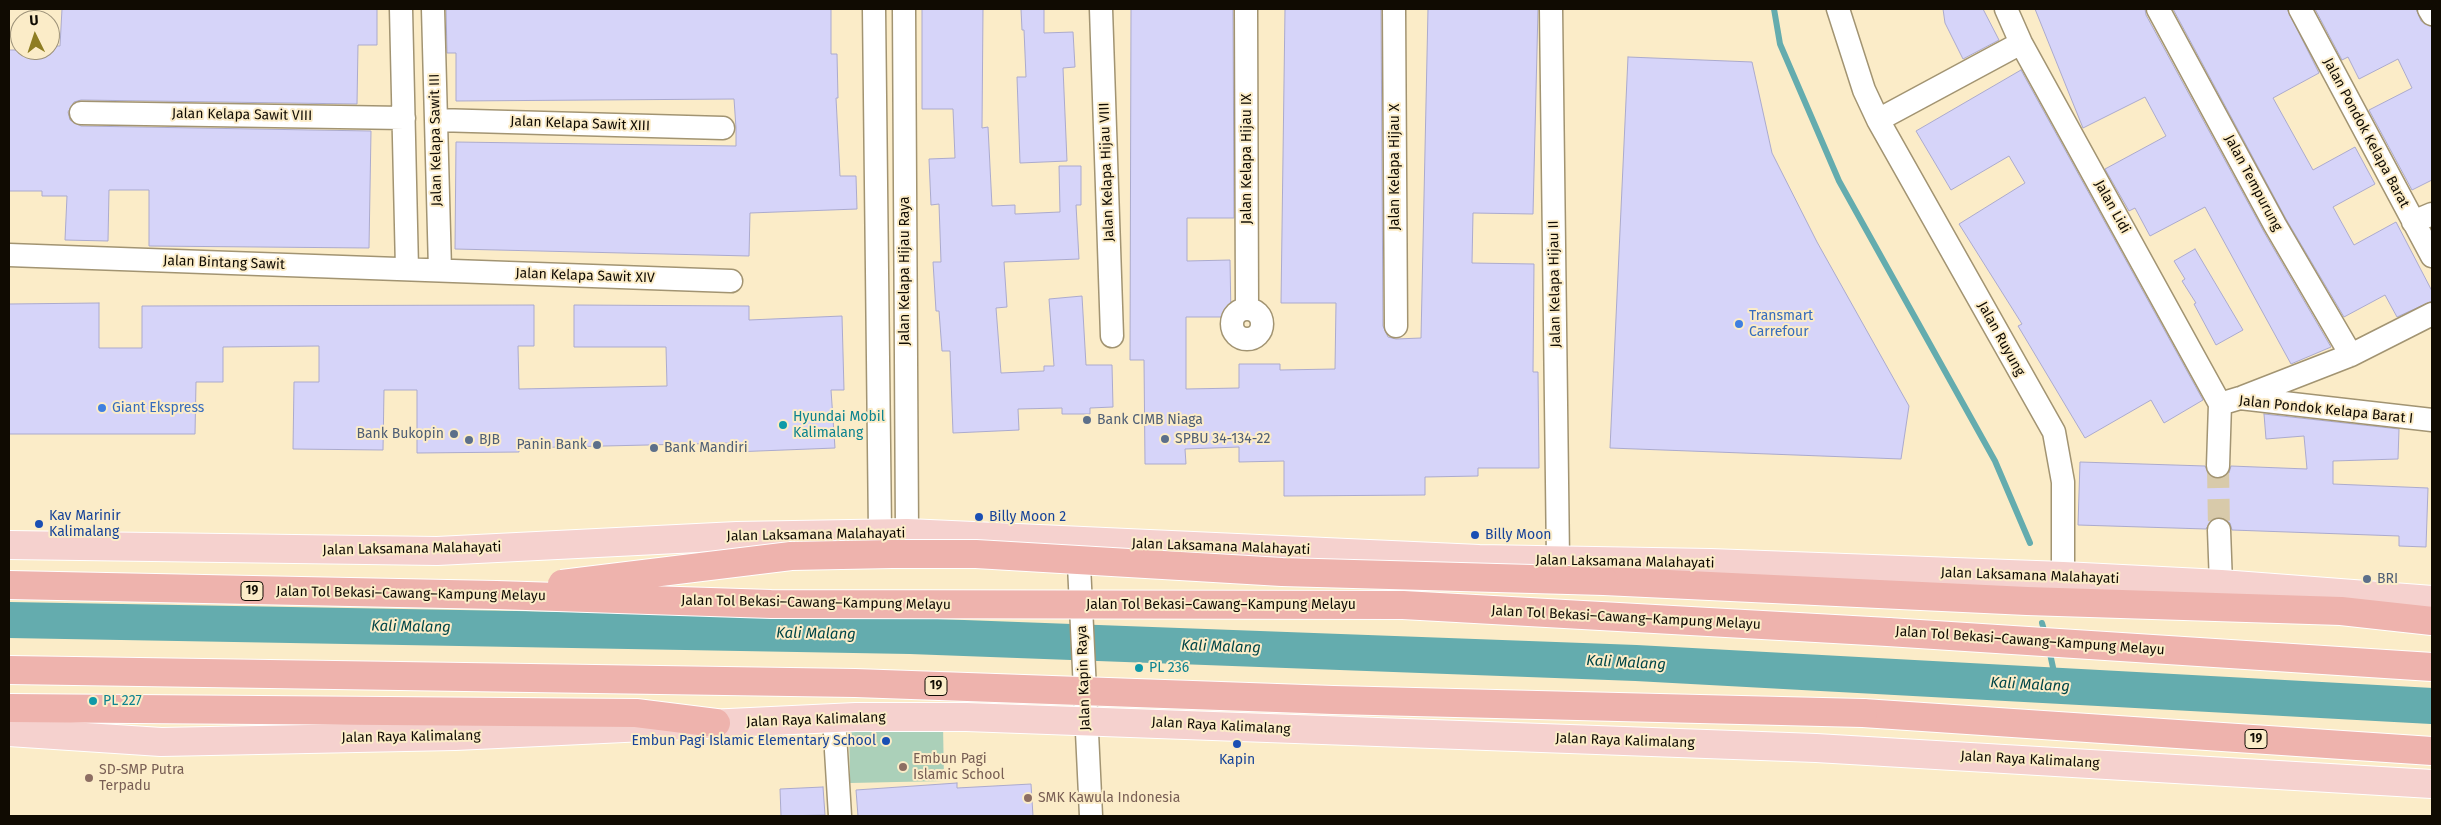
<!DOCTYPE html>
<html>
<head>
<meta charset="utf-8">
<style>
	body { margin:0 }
	#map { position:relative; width:2441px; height:825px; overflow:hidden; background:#fbecc8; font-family:"Fira Sans",sans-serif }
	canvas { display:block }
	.frame { position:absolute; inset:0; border:10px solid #100b02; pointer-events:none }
	.north { position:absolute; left:10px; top:10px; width:50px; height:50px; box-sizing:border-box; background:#fbecc8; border:1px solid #9d9279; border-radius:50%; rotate:356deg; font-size:14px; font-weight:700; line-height:20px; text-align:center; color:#100b02 }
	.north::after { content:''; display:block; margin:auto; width:18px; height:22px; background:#8e7d23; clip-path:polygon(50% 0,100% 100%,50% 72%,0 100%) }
</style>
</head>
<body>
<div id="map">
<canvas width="2441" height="825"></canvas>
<div class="frame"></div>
<div class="north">U</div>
</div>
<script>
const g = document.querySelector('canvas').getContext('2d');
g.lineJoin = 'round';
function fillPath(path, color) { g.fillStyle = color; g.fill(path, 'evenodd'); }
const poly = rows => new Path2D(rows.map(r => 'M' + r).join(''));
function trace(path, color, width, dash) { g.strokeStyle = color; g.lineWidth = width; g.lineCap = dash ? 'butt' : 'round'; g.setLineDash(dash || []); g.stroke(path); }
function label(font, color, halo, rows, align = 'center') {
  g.font = font + ' "Fira Sans",sans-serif'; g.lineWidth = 4; g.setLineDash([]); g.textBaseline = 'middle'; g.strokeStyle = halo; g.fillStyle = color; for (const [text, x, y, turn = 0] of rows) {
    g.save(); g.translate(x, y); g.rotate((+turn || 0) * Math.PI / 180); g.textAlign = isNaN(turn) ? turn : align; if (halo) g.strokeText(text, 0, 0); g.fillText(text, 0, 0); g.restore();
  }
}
const green = poly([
	[943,724,944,781,850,783,849,727]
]);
const stream = poly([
	[1774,9,1780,44,1839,181,1995,461,2030,543],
	[2042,623,2046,637],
	[2049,649,2057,686]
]);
const river = poly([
	[9,620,910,636,1636,663,2432,706]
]);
const building = poly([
	[62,9,377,9,377,45,358,45,357,104,81,100,74,102,68,112,70,120,81,126,371,131,369,248,149,246,149,190,109,190,108,241,65,240,67,196,42,196,42,191,9,191,9,50,50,50,50,46,60,46,62,9],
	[446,9,831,9,831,54,837,54,838,98,836,98,840,176,856,176,857,209,750,213,749,256,455,249,456,142,736,146,736,128,734,99,456,101,456,53,447,53,446,9],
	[922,9,983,9,982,128,988,127,992,206,1015,205,1015,214,1060,212,1059,166,1081,166,1081,205,1076,205,1079,259,1004,262,1007,307,996,308,1001,373,1044,371,1044,366,1054,366,1049,299,1082,296,1086,365,1112,365,1113,407,1090,408,1090,414,1062,414,1062,408,1018,409,1019,430,953,433,950,351,942,351,939,311,936,311,933,262,941,262,939,204,931,205,929,159,955,158,953,109,922,109,922,9],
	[1021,9,1044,9,1044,33,1073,32,1075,67,1063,68,1067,161,1020,163,1017,77,1026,77,1024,30,1022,30,1021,9],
	[1131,9,1233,9,1234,218,1187,218,1187,261,1230,260,1231,317,1186,317,1186,389,1239,388,1239,364,1280,364,1280,370,1335,369,1336,303,1281,303,1285,9,1381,9,1383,326,1388,337,1396,339,1421,338,1428,9,1538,9,1533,214,1473,213,1472,263,1534,264,1533,372,1538,372,1539,468,1478,468,1478,476,1425,477,1425,495,1284,496,1284,461,1239,462,1239,447,1185,449,1186,464,1145,464,1144,360,1130,360,1131,9],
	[1943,9,1983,9,1999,40,1963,59,1945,23,1943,9],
	[2035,9,2145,9,2146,15,2264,232,2331,347,2291,364,2205,207,2150,236,2135,208,2129,211,2105,169,2166,136,2145,97,2083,128,2035,9],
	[2173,9,2287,9,2319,73,2273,98,2313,170,2355,147,2375,184,2333,207,2354,245,2396,222,2432,291,2432,301,2397,317,2385,295,2344,317,2286,219,2173,9],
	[2315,9,2416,9,2421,21,2432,27,2432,180,2412,190,2369,110,2412,88,2398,59,2359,79,2348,57,2342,60,2315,9],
	[1628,57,1752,62,1772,153,1817,242,1909,406,1901,459,1610,448,1628,57],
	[2021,70,2203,400,2164,423,2151,400,2085,438,2018,326,2022,324,1959,224,2025,183,2009,156,1951,190,1916,131,2021,70],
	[2195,249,2243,330,2216,345,2194,304,2196,303,2182,281,2185,279,2174,261,2195,249],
	[99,303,99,348,142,348,142,306,534,305,534,346,518,346,519,389,667,386,666,347,574,347,574,305,749,306,749,320,842,316,844,390,831,390,835,448,733,452,733,443,519,448,519,452,417,453,417,390,384,390,383,450,293,449,294,382,319,382,319,346,223,347,223,382,196,382,195,434,9,434,9,304,99,303],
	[2264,414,2399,429,2398,459,2333,461,2333,484,2428,488,2426,547,2399,546,2399,536,2232,530,2230,523,2219,517,2212,519,2206,529,2078,525,2080,462,2205,466,2211,477,2218,479,2229,473,2231,466,2307,469,2304,436,2266,439,2264,414],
	[957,783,957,788,1031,784,1033,816,858,816,856,790,957,783],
	[823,787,825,815,781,816,780,789,823,787]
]);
const minorTunnel = poly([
	[2218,466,2219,530]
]);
const minor = poly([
	[401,9,407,269],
	[433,9,440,270],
	[874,9,880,532],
	[904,9,907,533],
	[1101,9,1112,336],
	[1246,9,1247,309],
	[1394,9,1396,326],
	[1551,9,1558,560],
	[1838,9,1864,90,1878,120,2054,432,2063,482,2063,576],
	[2006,9,2021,43,2220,404],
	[2158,9,2275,225,2351,355],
	[2300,9,2432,256],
	[2429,9,2432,14],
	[81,113,404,118],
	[436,120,723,128],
	[1878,120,2021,43],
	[2413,222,2432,214],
	[9,255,731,281],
	'1232 324a15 15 0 1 1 30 0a15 15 0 1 1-30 0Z',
	[2243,397,2351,355,2432,314],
	[2220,404,2240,398,2432,420],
	[2218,466,2220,404],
	[2219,530,2221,584],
	[1078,544,1091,816],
	[834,718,840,816]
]);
const major = poly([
	[9,545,437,551,737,536,907,533,1479,559,1710,563,2063,576,2221,584,2432,600],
	[9,732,161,742,455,736,856,717,966,717,1816,748,2432,784]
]);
const highway = poly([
	[1604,581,2027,601,2341,611,2432,621],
	[9,585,496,595],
	[1888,632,2432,667],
	[9,708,636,713,716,723],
	[1863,713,2432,751]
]);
const highwayBridge = poly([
	[562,584,791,556,892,554,976,554,1282,572,1604,581],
	[496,595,771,604,1403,605,1888,632],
	[9,670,855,683,1333,700,1863,713]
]);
const markers = [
	[1739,324,5,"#3f7fe0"],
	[102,408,5,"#3f7fe0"],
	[1087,420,5,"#5c6f8a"],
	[783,425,5,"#0f9aa8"],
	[454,434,5,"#5c6f8a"],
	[1165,439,5,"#5c6f8a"],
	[469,440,5,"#5c6f8a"],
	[597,445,5,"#5c6f8a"],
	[654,448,5,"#5c6f8a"],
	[979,517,5,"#1a4fb4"],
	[39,524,5,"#1a4fb4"],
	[1475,535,5,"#1a4fb4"],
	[2367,579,5,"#5c6f8a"],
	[1139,668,5,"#0f9aa8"],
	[93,701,5,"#0f9aa8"],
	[886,741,5,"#1a4fb4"],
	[1237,744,5,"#1a4fb4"],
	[903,767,5,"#8d6e63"],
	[89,778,5,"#8d6e63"],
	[1028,798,5,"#8d6e63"]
];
const shields = [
	[252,591,22],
	[936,686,22],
	[2256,739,22]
];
const shieldNames = [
	["19",252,591],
	["19",936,686],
	["19",2256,739]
];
const streetNames = [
	["Jalan Kelapa Sawit VIII",242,115,1],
	["Jalan Kelapa Sawit XIII",580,124,2],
	["Jalan Pondok Kelapa Barat",2366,133,62],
	["Jalan Kelapa Sawit III",436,140,-91],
	["Jalan Kelapa Hijau IX",1247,159,-90],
	["Jalan Kelapa Hijau X",1395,167,-90],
	["Jalan Kelapa Hijau VIII",1107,172,-92],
	["Jalan Tempurung",2253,183,62],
	["Jalan Lidi",2112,207,61],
	["Jalan Bintang Sawit",224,263,2],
	["Jalan Kelapa Hijau Raya",905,271,-90],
	["Jalan Kelapa Sawit XIV",585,276,2],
	["Jalan Kelapa Hijau II",1555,284,-91],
	["Jalan Ruyung",2001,339,61],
	["Jalan Pondok Kelapa Barat I",2326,410,6],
	["Jalan Laksamana Malahayati",816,535,-1],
	["Jalan Laksamana Malahayati",1221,547,2],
	["Jalan Laksamana Malahayati",412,549,-1],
	["Jalan Laksamana Malahayati",1625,562,1],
	["Jalan Laksamana Malahayati",2030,576,2],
	["Jalan Tol Bekasi–Cawang–Kampung Melayu",411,594,1],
	["Jalan Tol Bekasi–Cawang–Kampung Melayu",816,603,1],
	["Jalan Tol Bekasi–Cawang–Kampung Melayu",1221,605],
	["Jalan Tol Bekasi–Cawang–Kampung Melayu",1626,618,3],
	["Jalan Tol Bekasi–Cawang–Kampung Melayu",2030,641,4],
	["Jalan Kapin Raya",1084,678,-92],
	["Jalan Raya Kalimalang",816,720,-2],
	["Jalan Raya Kalimalang",1221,726,3],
	["Jalan Raya Kalimalang",411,737,-1],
	["Jalan Raya Kalimalang",1625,741,2],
	["Jalan Raya Kalimalang",2030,760,3]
];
const shopNames = [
	["Transmart",1749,316],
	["Carrefour",1749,332],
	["Giant Ekspress",112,408]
];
const cultureNames = [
	["Hyundai Mobil",793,417],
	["Kalimalang",793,433],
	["PL 236",1149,668],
	["PL 227",103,701]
];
const serviceNames = [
	["Bank CIMB Niaga",1097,420],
	["Bank Bukopin",444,434,"right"],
	["SPBU 34-134-22",1175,439],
	["BJB",479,440],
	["Panin Bank",587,445,"right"],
	["Bank Mandiri",664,448],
	["BRI",2377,579]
];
const transitNames = [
	["Kav Marinir",49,516],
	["Kalimalang",49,532],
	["Billy Moon 2",989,517],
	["Billy Moon",1485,535],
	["Embun Pagi Islamic Elementary School",876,741,"right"],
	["Kapin",1237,760,"center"]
];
const educationNames = [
	["Embun Pagi",913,759],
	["Islamic School",913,775],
	["SD-SMP Putra",99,770],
	["Terpadu",99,786],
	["SMK Kawula Indonesia",1038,798]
];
const waterNames = [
	["Kali Malang",411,627,1],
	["Kali Malang",816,634,1],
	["Kali Malang",1221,647,2],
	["Kali Malang",1626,663,3],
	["Kali Malang",2030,685,3]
];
fillPath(green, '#abd0b9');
trace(stream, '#64acae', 6);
trace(river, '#64acae', 36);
fillPath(building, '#d6d4f9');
trace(building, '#abaacd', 1);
trace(minorTunnel, '#d8caaa', 22, [22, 11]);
trace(minor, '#a29472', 25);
trace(major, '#fff', 30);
trace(highway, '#fff', 30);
trace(minor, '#fff', 22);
trace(major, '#f5d1ce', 28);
trace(highway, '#eeb3ad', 28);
trace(highwayBridge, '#fff', 30, []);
trace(highwayBridge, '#eeb3ad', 28);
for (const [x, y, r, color] of markers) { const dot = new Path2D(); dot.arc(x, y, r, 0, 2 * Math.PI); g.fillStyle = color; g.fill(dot); trace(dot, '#fbecc8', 2); }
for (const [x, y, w] of shields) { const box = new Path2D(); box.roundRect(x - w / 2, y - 9.5, w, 19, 4); g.fillStyle = '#fbecc8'; g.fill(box); trace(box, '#100b02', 1); }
label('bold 12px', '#100b02', null, shieldNames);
label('14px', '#100b02', '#fbecc8', streetNames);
label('14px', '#366cbe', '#fbecc8', shopNames, 'left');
label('14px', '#0d838f', '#fbecc8', cultureNames, 'left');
label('14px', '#4e5e75', '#fbecc8', serviceNames, 'left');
label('14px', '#164399', '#fbecc8', transitNames, 'left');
label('14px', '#785e54', '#fbecc8', educationNames, 'left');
label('italic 15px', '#004547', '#fbecc8', waterNames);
</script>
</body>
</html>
